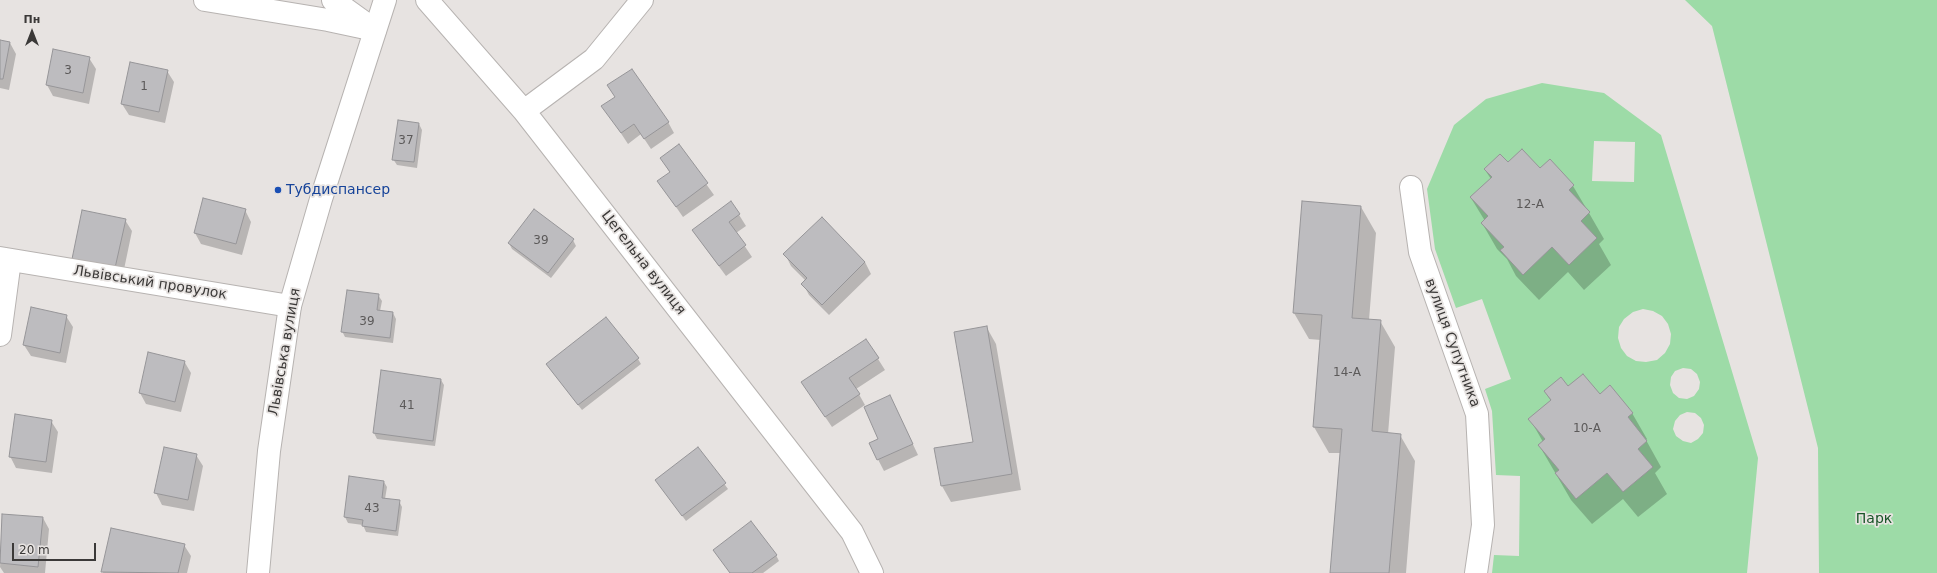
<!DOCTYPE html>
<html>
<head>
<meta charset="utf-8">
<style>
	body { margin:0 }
	#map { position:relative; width:1937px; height:573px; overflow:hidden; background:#e7e3e1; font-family:"DejaVu Sans",sans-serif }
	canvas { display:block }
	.north { position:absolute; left:12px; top:12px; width:40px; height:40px; -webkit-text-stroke:3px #e7e3e1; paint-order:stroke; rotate:0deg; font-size:11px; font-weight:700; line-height:16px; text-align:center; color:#3b3938 }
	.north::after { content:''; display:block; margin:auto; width:14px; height:18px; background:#3b3938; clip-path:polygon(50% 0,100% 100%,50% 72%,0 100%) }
	.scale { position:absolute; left:12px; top:543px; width:84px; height:18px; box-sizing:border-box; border:2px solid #3b3938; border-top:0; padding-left:5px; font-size:12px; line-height:14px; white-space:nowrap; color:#3b3938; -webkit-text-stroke:3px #e7e3e1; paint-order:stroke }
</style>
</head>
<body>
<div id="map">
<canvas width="1937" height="573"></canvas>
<div class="north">Пн</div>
<div class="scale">20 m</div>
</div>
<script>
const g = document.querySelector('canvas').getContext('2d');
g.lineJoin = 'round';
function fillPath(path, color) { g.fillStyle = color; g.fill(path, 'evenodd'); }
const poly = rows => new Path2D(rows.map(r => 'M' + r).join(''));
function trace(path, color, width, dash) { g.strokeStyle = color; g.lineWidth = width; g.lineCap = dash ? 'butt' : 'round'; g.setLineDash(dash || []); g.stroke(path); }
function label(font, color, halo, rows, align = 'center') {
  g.font = font + ' "DejaVu Sans",sans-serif'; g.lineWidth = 3.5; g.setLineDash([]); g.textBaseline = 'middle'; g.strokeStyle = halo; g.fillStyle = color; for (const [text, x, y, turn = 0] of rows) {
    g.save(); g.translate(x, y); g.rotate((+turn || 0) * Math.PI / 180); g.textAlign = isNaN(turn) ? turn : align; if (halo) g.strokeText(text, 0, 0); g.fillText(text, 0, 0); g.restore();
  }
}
const green = poly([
	[1685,0,1937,0,1937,573,1819,573,1818,448,1712,26],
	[1542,83,1604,93,1661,135,1758,458,1747,573,1492,573,1494,555,1519,556,1520,476,1496,475,1492,411,1485,389,1511,379,1482,299,1456,308,1435,249,1427,189,1454,125,1486,99],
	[1594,141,1635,142,1634,182,1592,181],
	[1643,309,1653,311,1662,316,1668,324,1671,334,1670,344,1665,353,1657,360,1646,362,1636,361,1627,356,1621,348,1618,338,1619,327,1624,319,1633,312],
	[1683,368,1691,369,1697,374,1700,382,1699,389,1694,396,1687,399,1679,398,1673,393,1670,385,1671,377,1675,371],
	[1687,412,1695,413,1701,418,1704,425,1703,433,1698,439,1691,443,1683,441,1676,436,1673,429,1675,421,1680,415]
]);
const shadow = poly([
	[0,41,10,43,16,54,9,90,0,88],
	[89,58,96,69,89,104,53,96,47,85],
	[167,71,174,82,165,123,129,115,122,104],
	[603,106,668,122,674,133,651,149,641,134,628,144],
	[419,124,422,130,417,168,397,165,393,159],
	[679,146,714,195,683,217,658,181,670,173,661,158],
	[1550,160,1573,186,1589,213,1604,239,1599,244,1611,265,1584,290,1568,272,1539,300,1516,276,1507,259,1497,249,1482,223,1485,221,1471,198,1491,179,1485,170,1508,164,1540,169],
	[731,202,746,226,736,233,752,257,726,276,693,231],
	[1361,207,1376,233,1369,320,1380,321,1395,347,1388,434,1400,435,1415,461,1406,573,1331,573,1341,453,1329,453,1314,427,1321,340,1309,339,1294,313],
	[245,210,251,222,242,255,201,244,195,233],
	[125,220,132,231,122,279,79,270],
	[573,240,576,246,551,278,512,249,509,243],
	[785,254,865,262,871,274,829,315,809,295,803,284,806,281,791,266],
	[378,295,382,301,380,311,393,313,396,319,393,343,345,337,342,331],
	[66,316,73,327,66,363,31,356,24,345],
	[987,328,996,344,1021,490,951,502,942,486,935,449,974,443],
	[866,340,885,370,856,389,865,405,832,427,809,393],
	[638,359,641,364,582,410,547,365],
	[184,361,191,373,181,412,146,404,140,393],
	[441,380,444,385,435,446,377,439,374,433],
	[1568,388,1600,395,1632,413,1647,439,1646,440,1661,467,1655,473,1667,494,1638,517,1623,499,1592,524,1571,500,1539,445,1543,442,1530,419,1551,401,1545,392],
	[890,396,918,455,884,471,870,444,880,439],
	[51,421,58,432,52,473,16,468,10,456],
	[698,448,728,489,686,521,656,480],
	[196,455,203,466,194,511,162,505,156,493],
	[384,482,387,487,385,499,399,501,402,507,398,536,366,532,363,525,348,523,345,517],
	[3,515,43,518,49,529,45,573,4,573,0,567],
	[112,529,184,545,191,556,187,573,103,573],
	[714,550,776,555,779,561,763,573,730,573]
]);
const building = poly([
	[0,40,10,42,3,79,0,79,0,40],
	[53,49,90,57,83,93,46,85,53,49],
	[130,62,168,70,159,112,121,104,130,62],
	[632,69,669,122,644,139,634,124,621,133,601,106,615,97,607,85,632,69],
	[398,120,419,123,414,162,392,160,398,120],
	[679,144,708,183,676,207,657,181,670,172,660,158,679,144],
	[1522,149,1540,168,1550,159,1574,185,1569,190,1590,212,1581,221,1597,238,1569,265,1552,247,1523,275,1500,250,1504,247,1481,223,1488,216,1470,197,1492,177,1484,169,1500,154,1508,162,1522,149],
	[203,198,246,209,236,244,194,233,203,198],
	[731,201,740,214,729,222,746,245,719,266,692,230,731,201],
	[1302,201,1361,206,1352,318,1381,320,1372,431,1401,434,1389,573,1330,573,1342,429,1313,427,1322,315,1293,313,1302,201],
	[534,209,574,239,548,273,508,243,534,209],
	[82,210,126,219,115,268,72,259,82,210],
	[822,217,865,262,822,305,801,284,807,278,783,254,822,217],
	[347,290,379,294,377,310,393,312,390,338,341,332,347,290],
	[31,307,67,315,60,353,23,345,31,307],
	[606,317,639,358,578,405,546,364,606,317],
	[987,326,1012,474,941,486,934,448,973,442,954,332,987,326],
	[866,339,879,358,849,378,860,394,825,417,801,382,866,339],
	[148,352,185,361,175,402,139,393,148,352],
	[381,370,441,379,433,441,373,433,381,370],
	[1583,374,1600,394,1610,385,1633,413,1628,417,1647,441,1638,449,1653,467,1623,492,1607,473,1576,499,1555,473,1559,470,1538,445,1545,439,1528,419,1551,400,1544,391,1561,377,1568,386,1583,374],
	[890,395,913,444,877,460,869,443,878,439,864,407,890,395],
	[15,414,52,420,46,462,9,457,15,414],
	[164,447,197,454,188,500,154,493,164,447],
	[698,447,726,483,682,516,655,480,698,447],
	[349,476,384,481,382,498,400,500,396,531,362,526,363,520,344,517,349,476],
	[2,514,43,517,38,567,0,563,2,514],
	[751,521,777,555,752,573,730,573,713,550,751,521],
	[111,528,185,544,178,573,101,572,111,528]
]);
const minor = poly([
	[205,0,328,20,375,30],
	[333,0,369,26],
	[427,0,524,111,852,532,872,573],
	[524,111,594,59,642,0],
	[1411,187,1420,252,1477,414,1483,525,1476,573],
	[0,258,290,306],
	[0,335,10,260]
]);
const major = poly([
	[258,573,269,451,290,306,321,199,385,0]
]);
const markers = [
	[278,190,4,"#1a4fb4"]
];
const numberNames = [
	["3",68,71],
	["1",144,87],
	["37",406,141],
	["12-А",1530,205],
	["39",541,241],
	["39",367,322],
	["14-А",1347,373],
	["41",407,406],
	["10-А",1587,429],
	["43",372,509]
];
const transitNames = [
	["Тубдиспансер",286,190]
];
const streetNames = [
	["Цегельна вулиця",643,263,52],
	["Львівський провулок",150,283,9],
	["вулиця Супутника",1452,343,70],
	["Львівська вулиця",285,352,-80]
];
const parkNames = [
	["Парк",1874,519]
];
fillPath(green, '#9ddba7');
fillPath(shadow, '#0003');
fillPath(building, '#bdbcbf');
trace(building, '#969598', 1);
trace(minor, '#b7b3b1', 24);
trace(major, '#b7b3b1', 24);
trace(minor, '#fff', 22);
trace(major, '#fff', 22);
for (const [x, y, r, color] of markers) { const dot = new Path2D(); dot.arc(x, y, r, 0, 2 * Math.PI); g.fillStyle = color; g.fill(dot); trace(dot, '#e7e3e1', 1.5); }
label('12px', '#5c5a5a', null, numberNames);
label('14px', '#164399', '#e7e3e1', transitNames, 'left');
label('14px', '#3b3938', '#e7e3e1', streetNames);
label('14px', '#185428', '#e7e3e1', parkNames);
</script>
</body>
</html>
